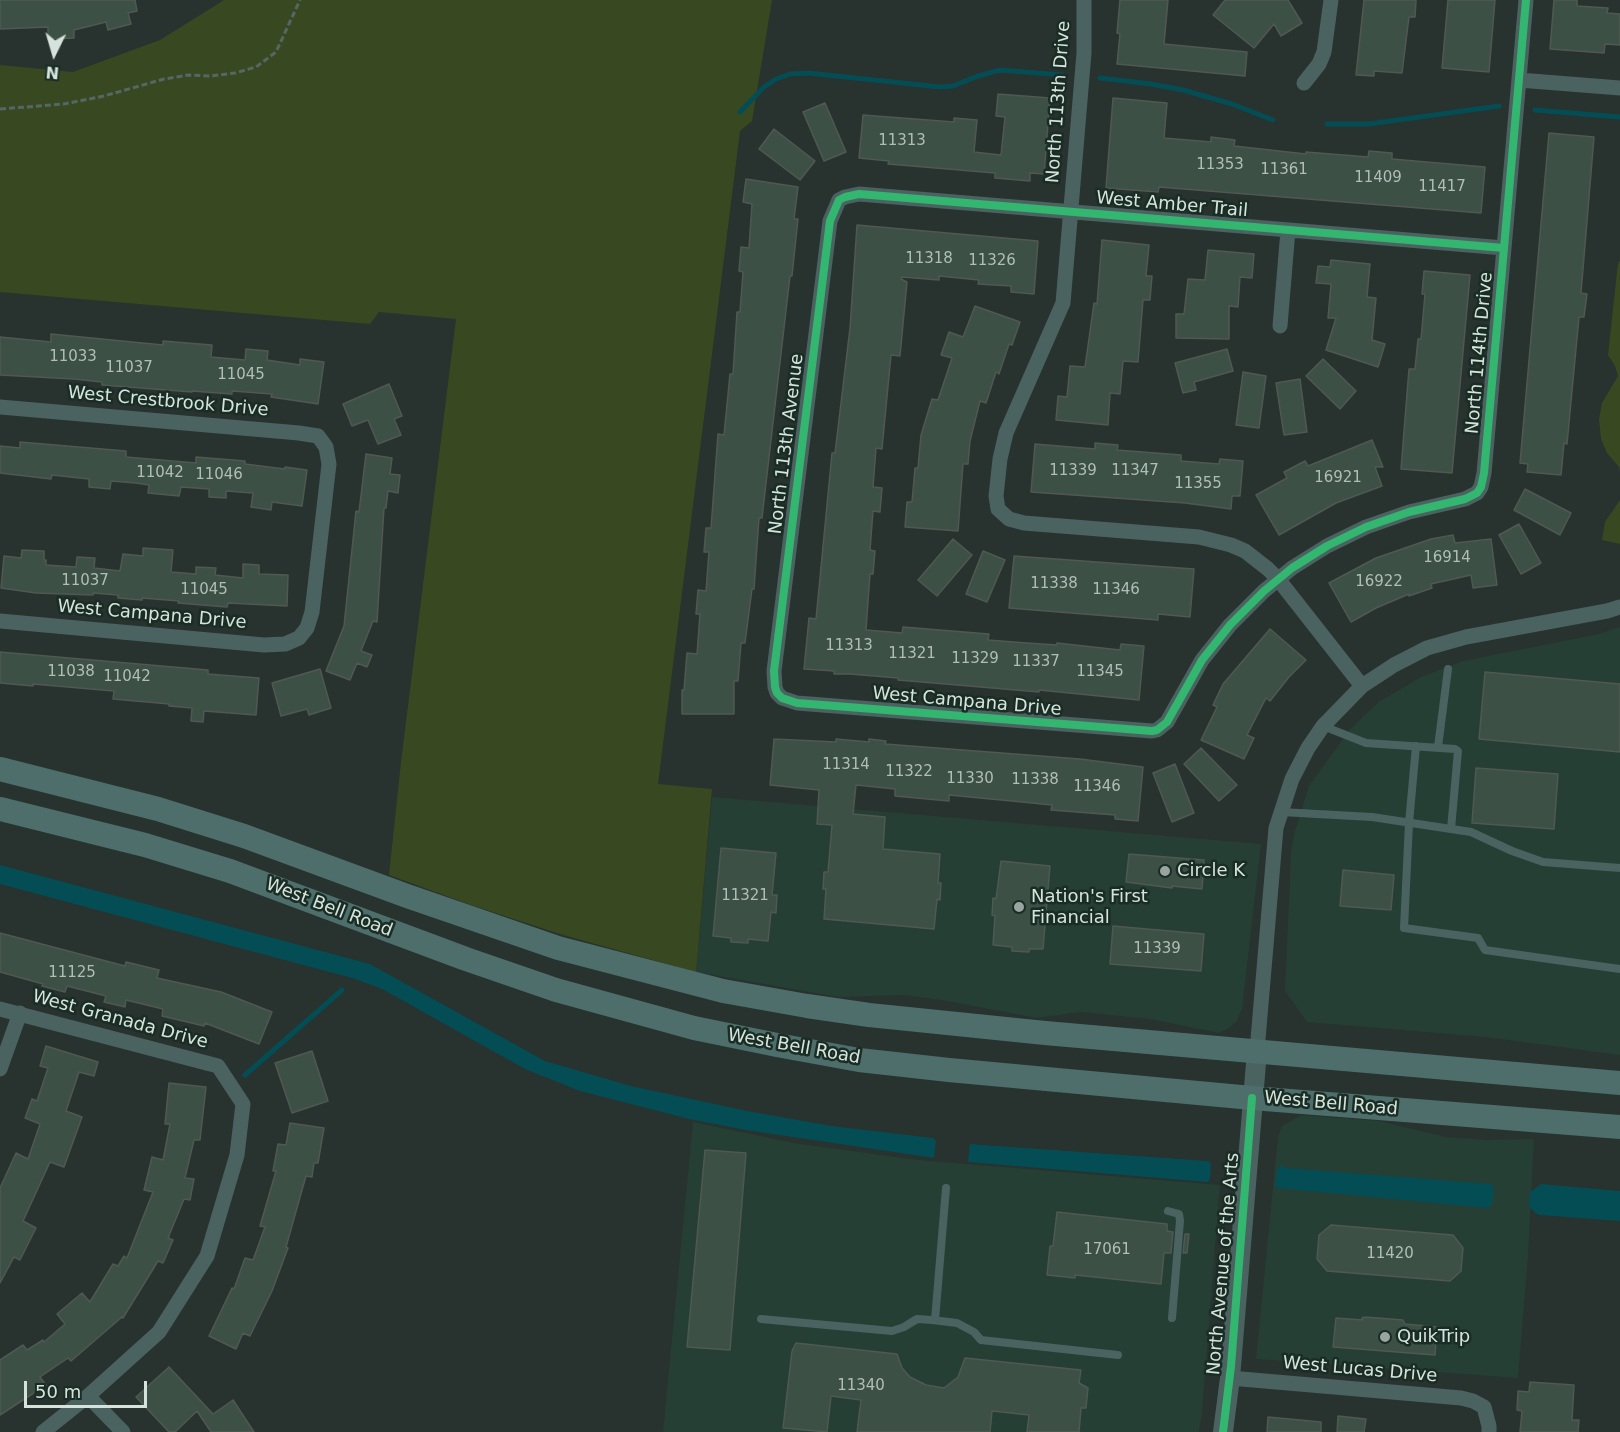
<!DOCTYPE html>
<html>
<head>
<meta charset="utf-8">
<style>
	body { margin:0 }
	#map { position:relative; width:1620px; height:1432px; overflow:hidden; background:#28322e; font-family:"DejaVu Sans",sans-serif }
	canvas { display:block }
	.north { position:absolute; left:24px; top:24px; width:60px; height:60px; -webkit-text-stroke:4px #192d25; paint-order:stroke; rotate:185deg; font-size:16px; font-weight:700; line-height:24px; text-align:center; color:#d6e3dd }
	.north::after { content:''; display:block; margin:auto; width:21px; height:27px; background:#d6e3dd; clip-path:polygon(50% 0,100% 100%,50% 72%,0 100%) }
	.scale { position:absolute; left:24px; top:1381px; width:123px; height:27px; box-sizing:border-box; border:3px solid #d6e3dd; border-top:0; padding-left:8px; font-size:18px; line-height:21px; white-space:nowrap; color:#d6e3dd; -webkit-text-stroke:4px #192d25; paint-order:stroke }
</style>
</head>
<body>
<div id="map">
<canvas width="1620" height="1432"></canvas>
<div class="north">N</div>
<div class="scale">50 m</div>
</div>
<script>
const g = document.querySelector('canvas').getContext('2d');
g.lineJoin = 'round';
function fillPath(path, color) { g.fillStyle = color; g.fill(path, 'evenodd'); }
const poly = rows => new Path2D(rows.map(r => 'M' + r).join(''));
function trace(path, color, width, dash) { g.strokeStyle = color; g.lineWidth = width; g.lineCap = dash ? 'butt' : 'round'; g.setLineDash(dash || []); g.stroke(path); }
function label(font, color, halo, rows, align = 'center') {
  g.font = font + ' "DejaVu Sans",sans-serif'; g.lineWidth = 5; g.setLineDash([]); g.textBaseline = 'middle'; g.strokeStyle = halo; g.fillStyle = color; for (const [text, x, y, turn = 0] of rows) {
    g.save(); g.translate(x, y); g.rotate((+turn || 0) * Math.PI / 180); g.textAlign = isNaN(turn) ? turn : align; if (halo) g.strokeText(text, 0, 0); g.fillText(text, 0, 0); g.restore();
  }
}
const built = poly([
	[1620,627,1620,1055,1485,1037,1307,1022,1285,991,1291,854,1294,834,1309,786,1350,729,1380,701,1421,677,1463,661,1599,634],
	[712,797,1261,844,1242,1009,1237,1021,1229,1028,1219,1033,1150,1019,1081,1012,1036,1018,942,1000,903,995,838,997,696,972],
	[1301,1115,1379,1121,1446,1137,1486,1140,1534,1139,1528,1257,1518,1378,1256,1359,1278,1137,1282,1126],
	[693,1122,793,1143,918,1160,1220,1185,1202,1412,1199,1432,663,1432]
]);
const green = poly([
	[224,0,772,0,752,121,740,131,658,784,712,789,696,972,563,935,471,905,389,875,401,762,456,319,379,312,370,324,0,292,0,65,73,72,160,40],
	[1620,261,1620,472,1619,467,1607,453,1601,439,1599,419,1602,403,1618,376,1615,366,1608,355,1618,263],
	[1620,500,1620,544,1602,540,1605,522]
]);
const water = poly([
	[0,865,370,964,545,1061,631,1086,747,1111,832,1126,933,1138,936,1141,934,1158,746,1130,689,1119,580,1091,525,1069,382,989,352,978,0,884],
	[970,1144,1208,1161,1211,1164,1210,1179,1208,1182,968,1162],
	[1281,1165,1286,1168,1491,1184,1494,1189,1492,1204,1488,1208,1278,1188,1275,1185,1277,1170],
	[1541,1184,1620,1191,1620,1221,1540,1215,1535,1213,1529,1206,1530,1192]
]);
const stream = poly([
	[1100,78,1151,84,1183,90,1232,104,1273,120],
	[1535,110,1620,117],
	[740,112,764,87,776,79,790,74,808,73,940,87,953,86,978,76,1000,70,1063,75],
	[1327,124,1369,124,1499,106],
	[245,1075,342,990]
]);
const building = poly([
	[0,0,135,0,137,11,128,13,131,24,108,30,106,22,74,30,74,38,48,39,48,27,0,29,0,0],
	[1120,0,1168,0,1164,44,1247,52,1245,76,1117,64,1120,34,1117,33,1120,0],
	[1225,0,1288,0,1302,23,1281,36,1274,24,1254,48,1213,15,1225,0],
	[1364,0,1416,0,1415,17,1409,17,1402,73,1374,71,1374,76,1356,75,1364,0],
	[1448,0,1495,0,1489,72,1442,68,1448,0],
	[1554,0,1577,0,1577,6,1608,8,1607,13,1620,14,1620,45,1605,44,1604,53,1550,49,1554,0],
	[998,94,1050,98,1044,174,1030,173,1030,181,995,178,995,173,888,164,889,161,859,158,863,115,954,122,954,118,977,120,974,152,1001,155,1005,117,996,116,998,94],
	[1113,98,1167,103,1164,138,1211,142,1211,137,1235,140,1234,146,1306,154,1306,152,1368,157,1369,151,1392,153,1392,159,1485,167,1481,213,1159,187,1158,192,1106,188,1113,98],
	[825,103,846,152,824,161,803,112,825,103],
	[774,129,815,161,800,180,759,149,774,129],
	[1549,133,1594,137,1581,293,1587,294,1584,317,1579,317,1567,444,1564,443,1561,475,1527,472,1528,464,1520,463,1549,133],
	[746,179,798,187,794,219,798,219,792,276,790,276,762,518,759,518,754,589,752,589,745,643,741,643,738,681,734,681,734,714,682,714,682,690,684,690,687,653,697,654,700,614,696,614,698,590,706,591,709,552,704,552,706,528,711,528,718,434,724,435,730,374,733,374,737,312,740,312,743,272,739,271,741,247,749,248,752,204,743,202,746,179],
	[857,225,1038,241,1034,294,1011,292,1011,286,978,284,979,280,939,276,939,280,902,277,901,279,907,282,900,356,891,355,882,449,876,448,873,487,882,488,880,512,873,511,870,550,875,551,873,574,870,574,866,630,902,633,903,627,989,634,988,640,1027,643,1057,645,1057,643,1120,650,1121,644,1144,646,1139,700,1039,690,1039,692,898,680,898,678,850,674,834,674,834,671,804,669,809,618,816,619,832,453,835,453,850,328,857,225],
	[1102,240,1149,245,1146,276,1152,276,1150,300,1143,300,1138,362,1123,361,1120,394,1110,393,1108,425,1056,420,1058,396,1067,397,1070,366,1085,367,1094,303,1097,304,1102,240],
	[1208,250,1254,254,1252,278,1240,277,1238,307,1229,306,1229,339,1176,338,1176,314,1184,314,1188,279,1205,280,1208,250],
	[1331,260,1370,264,1367,297,1376,298,1372,340,1385,344,1378,367,1326,350,1336,318,1328,318,1331,284,1316,283,1318,266,1330,267,1331,260],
	[1424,271,1470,275,1452,473,1401,469,1409,369,1415,369,1418,339,1421,339,1425,294,1422,294,1424,271],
	[975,306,1020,322,1012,345,1009,344,999,374,996,372,986,403,980,401,970,441,968,464,963,464,958,531,905,527,907,502,912,502,915,468,918,468,921,435,932,399,938,400,952,358,941,355,949,332,963,337,975,306],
	[51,334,163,345,163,341,212,345,211,357,245,360,246,349,268,351,267,360,300,365,300,359,324,362,318,404,271,397,272,394,232,391,232,394,192,391,192,392,102,385,102,382,74,379,0,375,0,337,51,342,51,334],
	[1227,349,1233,371,1194,382,1196,390,1183,393,1175,363,1227,349],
	[1323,359,1356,391,1340,409,1306,376,1323,359],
	[1243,372,1266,376,1259,428,1236,425,1243,372],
	[1300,379,1307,432,1284,435,1276,383,1300,379],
	[389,384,402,416,394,419,401,435,378,444,368,420,352,426,343,404,389,384],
	[1372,440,1383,467,1375,467,1382,486,1336,503,1279,535,1256,495,1287,478,1284,472,1305,461,1308,466,1372,440],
	[20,442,126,451,126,457,196,463,196,457,245,461,245,464,285,469,285,467,307,470,302,506,272,502,271,510,251,507,253,493,226,491,226,498,209,497,209,489,181,487,179,496,148,493,149,485,136,483,111,481,110,489,89,487,89,479,52,475,51,479,0,473,0,446,20,448,20,442],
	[1095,443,1118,445,1117,450,1181,455,1181,461,1219,464,1220,459,1243,461,1240,496,1232,496,1231,509,1185,503,1031,492,1035,444,1095,449,1095,443],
	[366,454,392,458,390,474,400,475,398,493,388,491,386,508,384,508,377,622,373,621,361,651,372,655,367,667,357,663,350,680,326,671,344,626,356,511,359,512,366,454],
	[1525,489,1571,513,1560,535,1514,510,1525,489],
	[1519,524,1541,563,1521,574,1499,535,1519,524],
	[1453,535,1455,543,1491,539,1497,585,1473,588,1471,575,1431,584,1432,588,1409,596,1409,594,1376,608,1351,622,1329,583,1376,558,1431,539,1453,535],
	[953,539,972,555,937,596,918,580,953,539],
	[143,548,173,550,171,572,196,574,196,567,216,568,215,575,243,578,243,564,259,565,259,574,288,575,287,606,228,603,227,607,178,603,179,601,142,598,142,600,118,598,118,595,93,593,93,595,36,593,1,588,4,556,21,558,22,550,44,551,44,560,46,560,46,565,76,567,77,557,95,558,94,568,120,571,123,554,143,556,143,548],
	[983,551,1005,560,987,602,966,594,983,551],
	[1014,556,1194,569,1190,617,1158,614,1158,620,1009,608,1014,556],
	[1270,629,1306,660,1289,677,1270,701,1266,698,1247,735,1254,738,1244,759,1201,740,1217,707,1213,705,1223,684,1270,629],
	[0,652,208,670,208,674,259,678,256,715,204,711,203,722,191,721,192,708,169,706,169,704,113,699,114,691,33,684,33,686,0,683,0,652],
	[320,669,331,708,309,715,307,709,281,716,272,683,320,669],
	[1485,672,1620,684,1620,752,1479,739,1485,672],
	[774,739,836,742,836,739,869,742,869,739,886,741,885,744,1080,759,1143,767,1138,821,1115,819,1115,815,1051,810,1052,805,1022,802,949,795,949,801,895,796,895,789,856,785,853,814,885,817,883,849,940,854,938,883,941,883,940,900,937,899,934,929,824,919,826,889,823,889,824,872,828,872,832,825,817,824,819,790,770,785,774,739],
	[1201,748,1237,785,1219,801,1184,764,1201,748],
	[1175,764,1194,813,1172,822,1153,773,1175,764],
	[1476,768,1558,774,1554,829,1472,823,1476,768],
	[721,848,776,853,772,895,777,895,776,913,771,912,768,941,748,939,748,943,731,942,731,938,713,936,721,848],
	[1129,854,1204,860,1202,889,1172,886,1172,888,1126,882,1129,854],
	[1001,861,1050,866,1043,949,1029,949,1029,952,1012,951,1012,947,993,945,995,916,992,915,993,898,996,899,1001,861],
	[1343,870,1394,875,1391,910,1340,906,1343,870],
	[1113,926,1204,934,1201,971,1110,964,1113,926],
	[0,933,125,966,126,962,159,970,157,978,221,992,272,1012,259,1044,205,1023,204,1026,162,1016,163,1009,126,1000,125,1007,104,1002,106,996,67,986,65,992,42,986,43,984,0,972,0,933],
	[46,1046,98,1062,94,1076,79,1072,66,1111,82,1117,64,1167,50,1162,23,1221,36,1228,20,1260,14,1257,0,1283,0,1188,16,1153,28,1159,40,1124,25,1118,32,1099,37,1101,48,1068,40,1066,46,1046],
	[312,1051,328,1101,292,1113,275,1063,312,1051],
	[169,1083,206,1087,200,1140,194,1140,185,1178,194,1179,190,1200,184,1199,168,1238,173,1240,163,1263,158,1261,123,1318,122,1317,71,1361,68,1358,40,1377,46,1385,0,1415,0,1360,23,1345,27,1350,43,1340,44,1342,65,1324,57,1314,82,1293,90,1302,113,1264,118,1266,124,1256,127,1258,153,1192,144,1190,152,1157,163,1160,170,1124,165,1124,169,1083],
	[290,1123,324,1128,318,1163,314,1163,312,1177,306,1176,286,1247,288,1248,272,1291,250,1336,243,1333,236,1349,209,1336,232,1288,234,1289,245,1258,253,1260,265,1227,260,1226,276,1171,273,1171,278,1144,286,1145,290,1123],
	[705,1150,746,1153,730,1350,687,1347,705,1150],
	[1057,1212,1167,1224,1167,1231,1173,1232,1171,1253,1164,1253,1161,1284,1075,1275,1075,1278,1047,1275,1050,1246,1053,1246,1057,1212],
	[1331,1225,1453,1235,1463,1248,1461,1271,1450,1281,1327,1271,1317,1259,1319,1235,1331,1225],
	[1185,1234,1189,1234,1187,1253,1183,1253,1185,1234],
	[1365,1317,1403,1320,1405,1324,1437,1327,1435,1355,1333,1347,1336,1318,1362,1320,1362,1318,1365,1317],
	[796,1343,897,1354,902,1368,910,1377,926,1385,944,1388,958,1377,965,1358,1081,1370,1079,1383,1088,1388,1086,1408,1081,1408,1079,1432,1027,1432,1029,1415,992,1411,990,1432,857,1432,861,1400,831,1396,827,1432,783,1428,792,1351,796,1343],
	[169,1367,213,1414,233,1400,254,1432,211,1432,197,1411,175,1432,169,1432,136,1397,169,1367],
	[1530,1382,1574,1385,1572,1420,1579,1420,1578,1432,1520,1432,1522,1411,1517,1410,1518,1391,1529,1392,1530,1382],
	[1338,1416,1366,1419,1364,1432,1337,1432,1338,1416],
	[1268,1417,1321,1422,1321,1432,1267,1432,1268,1417]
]);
const path = poly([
	[0,109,64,104,104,96,164,79,188,75,211,76,235,73,256,67,276,52,300,0]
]);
const service = poly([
	[1323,726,1366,743,1455,749,1458,751,1451,829],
	[1416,746,1409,823,1404,928,1478,938,1485,950,1620,969],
	[1438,747,1448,669],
	[1281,812,1372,817,1451,829,1471,832,1512,851,1543,862,1620,868],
	[1168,1211,1179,1214,1180,1221,1172,1318],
	[761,1319,892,1331,904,1327,917,1319,932,1320,957,1323,974,1332,981,1340,1118,1355],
	[935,1320,946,1188]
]);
const minor = poly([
	[1084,0,1084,53,1063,303,1006,433,1000,459,996,496,998,509,1009,519,1024,523,1199,537,1231,545,1245,551,1268,569,1278,579,1362,686],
	[1519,80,1620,88],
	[1304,83,1319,64,1324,52,1331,0],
	[1504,248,859,194,845,197,839,200,830,221,774,671,775,687,777,693,782,698,797,703,1152,731,1157,730,1167,722,1202,660,1230,625,1264,591,1292,568,1327,546,1366,527,1409,512,1465,499,1477,493,1481,487,1484,473,1504,248,1526,0],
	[1280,326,1288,230],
	[0,407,299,433,318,436,326,447,329,464,312,612,307,628,299,638,285,644,264,645,0,621],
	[0,1009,218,1066,243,1104,237,1155,207,1256,159,1332,88,1396,43,1432],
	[1257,1051,1276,828,1292,779,1308,748,1323,726,1362,686,1394,665,1427,648,1466,637,1607,611,1620,607],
	[0,1069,20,1013],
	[1230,1378,1461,1398,1473,1401,1484,1407,1489,1426,1489,1432],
	[88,1396,123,1432]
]);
const tertiary = poly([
	[1223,1432,1230,1378,1257,1051]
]);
const primary = poly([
	[0,769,158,809,244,836,407,896,558,948,723,991,807,1006,869,1015,1045,1033,1620,1083],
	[0,809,145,845,230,871,466,959,556,990,694,1028,777,1045,859,1060,949,1070,1252,1098,1620,1127]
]);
const cycleway = poly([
	[1504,248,859,194,845,197,839,200,830,221,774,671,775,687,777,693,782,698,797,703,1152,731,1157,730,1167,722,1202,660,1230,625,1264,591,1292,568,1327,546,1366,527,1409,512,1465,499,1477,493,1481,487,1484,473,1504,248,1526,0],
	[1223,1432,1231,1366,1252,1098]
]);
const markers = [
	[1165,871,6,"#99a5a0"],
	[1019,907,6,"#99a5a0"],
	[1385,1337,6,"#99a5a0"]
];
const numberNames = [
	["11313",902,141],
	["11353",1220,165],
	["11361",1284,170],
	["11409",1378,178],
	["11417",1442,187],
	["11318",929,259],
	["11326",992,261],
	["11033",73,357],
	["11037",129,368],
	["11045",241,375],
	["11339",1073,471],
	["11347",1135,471],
	["11042",160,473],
	["11046",219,475],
	["16921",1338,478],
	["11355",1198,484],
	["16914",1447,558],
	["11037",85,581],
	["16922",1379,582],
	["11338",1054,584],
	["11045",204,590],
	["11346",1116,590],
	["11313",849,646],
	["11321",912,654],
	["11329",975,659],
	["11337",1036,662],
	["11038",71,672],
	["11345",1100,672],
	["11042",127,677],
	["11314",846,765],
	["11322",909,772],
	["11330",970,779],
	["11338",1035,780],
	["11346",1097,787],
	["11321",745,896],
	["11339",1157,949],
	["11125",72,973],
	["17061",1107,1250],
	["11420",1390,1254],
	["11340",861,1386]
];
const streetNames = [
	["North 113th Drive",1059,102,-86],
	["West Amber Trail",1172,205,5],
	["North 114th Drive",1480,353,-85],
	["West Crestbrook Drive",168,402,5],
	["North 113th Avenue",787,444,-83],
	["West Campana Drive",152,615,5],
	["West Campana Drive",967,702,5],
	["West Bell Road",329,908,21],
	["West Granada Drive",120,1020,15],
	["West Bell Road",794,1047,10],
	["West Bell Road",1331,1104,5],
	["North Avenue of the Arts",1224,1264,-85],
	["West Lucas Drive",1360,1370,5]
];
const poiNames = [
	["Circle K",1177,871],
	["Nation's First",1031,897],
	["Financial",1031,918],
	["QuikTrip",1397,1337]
];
fillPath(built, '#253f35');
fillPath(green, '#384921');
fillPath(water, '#044d55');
trace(stream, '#044d55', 5);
fillPath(building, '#3d5045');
trace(building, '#505853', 1.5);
trace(path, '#556764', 3, [6, 3]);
trace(service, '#4a6361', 8);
trace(minor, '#4a6361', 15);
trace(tertiary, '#4a6361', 20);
trace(primary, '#4d6e6a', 24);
trace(cycleway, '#33b770', 8);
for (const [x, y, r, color] of markers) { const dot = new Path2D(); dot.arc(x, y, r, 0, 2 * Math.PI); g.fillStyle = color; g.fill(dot); trace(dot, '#192d25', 2); }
label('15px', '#b0beb7', null, numberNames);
label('18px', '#d6e3dd', '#192d25', streetNames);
label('18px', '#d6e3dd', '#192d25', poiNames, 'left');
</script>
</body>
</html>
